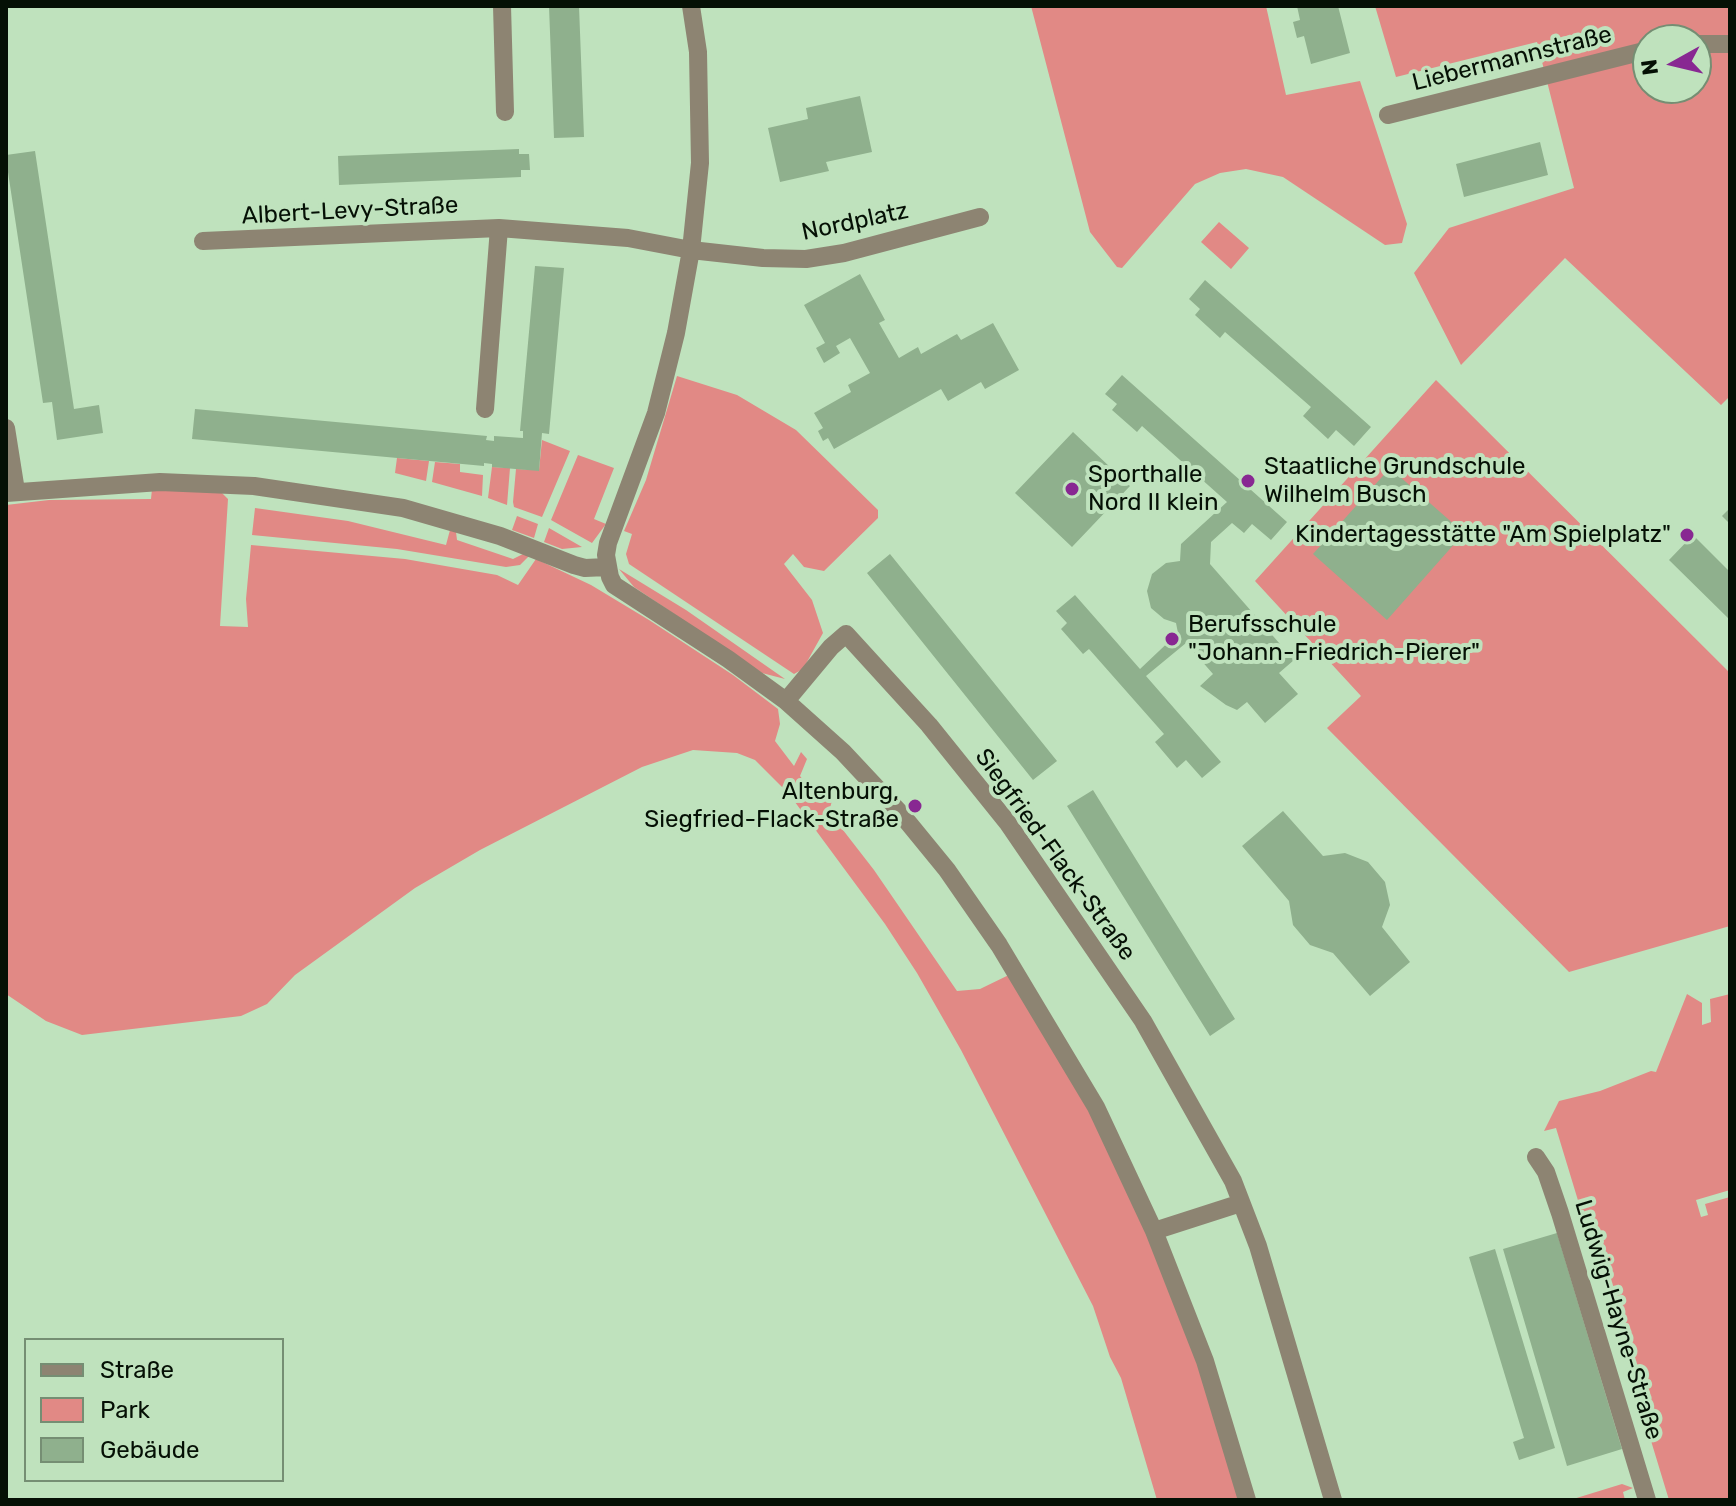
<!DOCTYPE html>
<html>
<head>
<meta charset="utf-8">
<style>
	body { margin:0 }
	#map { position:relative; width:1736px; height:1506px; overflow:hidden; background:#bfe2bd; font-family:Rubik,sans-serif }
	canvas { display:block }
	.frame { position:absolute; inset:0; border:8px solid #051005; pointer-events:none }
	.legend { position:absolute; left:24px; top:1338px; width:260px; height:144px; box-sizing:border-box; background:#bfe2bd; border:2px solid #758e73; margin:0; padding:10px 14px; list-style:none; font-size:24px; color:#051005 }
	.legend li { display:flex; align-items:center; gap:16px; height:40px }
	.legend b { width:40px; border:2px solid #758e73 }
	.north { position:absolute; left:1632px; top:24px; width:80px; height:80px; box-sizing:border-box; background:#bfe2bd; border:2px solid #758e73; border-radius:50%; rotate:262deg; font-size:22px; font-weight:700; line-height:32px; text-align:center; color:#051005 }
	.north::after { content:''; display:block; margin:auto; width:28px; height:36px; background:#882892; clip-path:polygon(50% 0,100% 100%,50% 72%,0 100%) }
</style>
</head>
<body>
<div id="map">
<canvas width="1736" height="1506"></canvas>
<div class="frame"></div>
<ul class="legend">
<li><b style="height:10px;background:#8d8472"></b>Straße</li>
<li><b style="height:22px;background:#e18985"></b>Park</li>
<li><b style="height:22px;background:#8fb08d"></b>Gebäude</li>
</ul>
<div class="north">N</div>
</div>
<script>
const g = document.querySelector('canvas').getContext('2d');
g.lineJoin = 'round';
function fillPath(path, color) { g.fillStyle = color; g.fill(path, 'evenodd'); }
const poly = rows => new Path2D(rows.map(r => 'M' + r).join(''));
function trace(path, color, width, dash) { g.strokeStyle = color; g.lineWidth = width; g.lineCap = dash ? 'butt' : 'round'; g.setLineDash(dash || []); g.stroke(path); }
function label(font, color, halo, rows, align = 'center') {
  g.font = font + ' Rubik,sans-serif'; g.lineWidth = 8; g.setLineDash([]); g.textBaseline = 'middle'; g.strokeStyle = halo; g.fillStyle = color; for (const [text, x, y, turn = 0] of rows) {
    g.save(); g.translate(x, y); g.rotate((+turn || 0) * Math.PI / 180); g.textAlign = isNaN(turn) ? turn : align; if (halo) g.strokeText(text, 0, 0); g.fillText(text, 0, 0); g.restore();
  }
}
const green = poly([
	[1031,6,1266,6,1286,95,1360,81,1407,224,1402,243,1385,245,1283,177,1246,169,1220,173,1195,184,1122,268,1117,267,1090,232],
	[1375,6,1730,6,1730,396,1721,405,1565,258,1461,365,1414,273,1449,228,1574,188,1537,42,1396,77],
	[1648,40,1696,40,1696,88,1648,88],
	[1219,222,1249,248,1231,269,1201,242],
	[677,376,737,395,796,430,878,510,878,518,824,571,804,567,793,554,784,564,812,600,823,633,803,669,794,674,629,564,626,554,632,534,624,531,646,480],
	[1436,380,1730,673,1730,926,1569,972,1327,728,1361,696,1255,581],
	[542,440,570,451,542,517,514,507,513,502,516,469,539,470],
	[578,455,614,468,594,519,606,524,592,543,551,520],
	[397,458,429,461,426,481,395,473],
	[435,462,460,464,460,472,483,475,482,496,432,482],
	[492,467,510,468,507,505,488,498],
	[152,489,219,490,228,499,220,626,248,627,246,599,251,545,405,559,497,575,518,585,536,559,591,585,649,620,733,675,778,709,780,724,775,741,794,766,801,752,807,759,800,776,817,798,822,799,828,786,834,793,829,812,874,870,957,991,980,989,1015,972,1155,1233,1247,1500,1157,1500,1121,1378,1110,1357,1093,1306,961,1050,917,973,885,924,789,794,755,760,737,753,693,750,642,767,480,850,415,888,295,975,267,1004,241,1016,82,1035,46,1021,6,994,6,505,49,500,151,499],
	[255,508,348,521,446,545,450,530,456,532,457,540,513,559,523,554,529,556,520,565,506,567,397,549,252,535],
	[517,516,538,524,534,538,512,530],
	[549,528,582,547,562,549,544,542],
	[619,569,686,610,785,679,762,673,634,587],
	[1687,994,1702,1003,1702,1025,1711,1022,1710,999,1730,994,1730,1190,1696,1200,1701,1217,1708,1215,1705,1204,1730,1197,1730,1500,1669,1500,1556,1128,1544,1131,1559,1101,1600,1091,1651,1071,1656,1072],
	[1622,1484,1633,1488,1623,1492,1625,1500,1570,1500]
]);
const building = poly([
	[549,6,579,6,584,137,554,138],
	[1297,6,1338,6,1350,53,1311,64,1304,36,1297,38,1293,22,1300,20],
	[860,96,872,152,826,162,829,171,780,182,768,128,808,119,806,108],
	[1540,142,1548,175,1464,197,1456,164],
	[519,149,519,154,529,154,530,170,521,170,521,177,339,185,338,156],
	[35,151,74,409,99,405,103,433,57,440,52,402,43,403,6,159,6,155],
	[535,266,564,268,549,434,542,433,539,471,492,467,492,464,484,463,484,466,192,439,195,409,487,436,486,440,494,441,494,436,523,438,523,431,520,431],
	[860,274,885,320,879,323,899,358,918,347,921,354,957,334,961,340,993,323,1019,370,985,389,981,382,948,401,941,389,834,449,828,438,823,441,818,431,823,428,814,413,851,392,848,385,870,373,850,338,836,346,840,353,824,363,816,348,825,343,804,305],
	[1205,280,1371,427,1354,446,1336,430,1328,439,1303,416,1311,407,1225,332,1220,338,1195,315,1200,309,1189,299],
	[1122,375,1287,522,1271,540,1252,524,1244,533,1232,523,1211,542,1210,564,1294,660,1279,673,1298,694,1265,723,1247,702,1237,710,1226,705,1200,686,1213,674,1186,643,1146,676,1221,762,1202,778,1186,760,1177,768,1155,742,1164,734,1089,649,1083,654,1061,629,1067,623,1056,611,1075,595,1140,669,1178,633,1176,623,1164,619,1151,608,1147,591,1152,574,1166,563,1180,561,1181,544,1227,502,1142,426,1137,432,1112,410,1117,404,1105,394],
	[1073,432,1130,486,1072,547,1015,493],
	[1390,468,1464,533,1387,620,1313,554],
	[1730,508,1730,524,1722,516],
	[1693,535,1730,572,1730,620,1669,560],
	[890,554,1057,761,1033,780,867,573],
	[1093,790,1235,1019,1210,1036,1067,806],
	[1283,811,1323,856,1345,853,1368,862,1385,882,1390,905,1382,927,1410,962,1370,996,1333,953,1310,945,1293,925,1289,901,1242,846],
	[1557,1233,1622,1449,1567,1466,1503,1249],
	[1495,1249,1555,1448,1519,1460,1513,1442,1524,1438,1469,1257]
]);
const minor = poly([
	[502,6,505,112],
	[691,6,698,52,700,163,691,250,676,333,656,413,608,543,606,555,610,577,614,585,728,659,786,701,843,752,902,815,947,870,999,945,1096,1107,1154,1231,1205,1361,1247,1500],
	[1696,44,1730,44],
	[1388,115,1648,50],
	[203,241,499,228,628,238,691,250,763,258,806,259,844,253,980,217],
	[485,409,499,228],
	[6,428,16,491],
	[6,493,160,482,254,486,403,508,500,536,574,565,585,568,607,567],
	[786,701,831,647,846,634,929,725,1007,822,1143,1021,1233,1181,1258,1246,1333,1500],
	[1536,1157,1546,1172,1560,1213,1647,1500],
	[1154,1231,1241,1203]
]);
const markers = [
	[1248,481,8,"#882892"],
	[1072,489,8,"#882892"],
	[1687,535,8,"#882892"],
	[1172,639,8,"#882892"],
	[915,806,8,"#882892"]
];
const streetNames = [
	["Liebermannstraße",1512,59,-14],
	["Albert-Levy-Straße",350,211,-3],
	["Nordplatz",855,222,-12],
	["Siegfried-Flack-Straße",1055,855,54],
	["Ludwig-Hayne-Straße",1618,1320,73]
];
const poiNames = [
	["Staatliche Grundschule",1264,467],
	["Wilhelm Busch",1264,495],
	["Sporthalle",1088,475],
	["Nord II klein",1088,503],
	["Kindertagesstätte \"Am Spielplatz\"",1671,535,"right"],
	["Berufsschule",1188,625],
	["\"Johann-Friedrich-Pierer\"",1188,653],
	["Altenburg,",899,792,"right"],
	["Siegfried-Flack-Straße",899,820,"right"]
];
fillPath(green, '#e18985');
fillPath(building, '#8fb08d');
trace(minor, '#8d8472', 18);
for (const [x, y, r, color] of markers) { const dot = new Path2D(); dot.arc(x, y, r, 0, 2 * Math.PI); g.fillStyle = color; g.fill(dot); trace(dot, '#bfe2bd', 3); }
label('24px', '#051005', '#bfe2bd', streetNames);
label('24px', '#051005', '#bfe2bd', poiNames, 'left');
</script>
</body>
</html>
